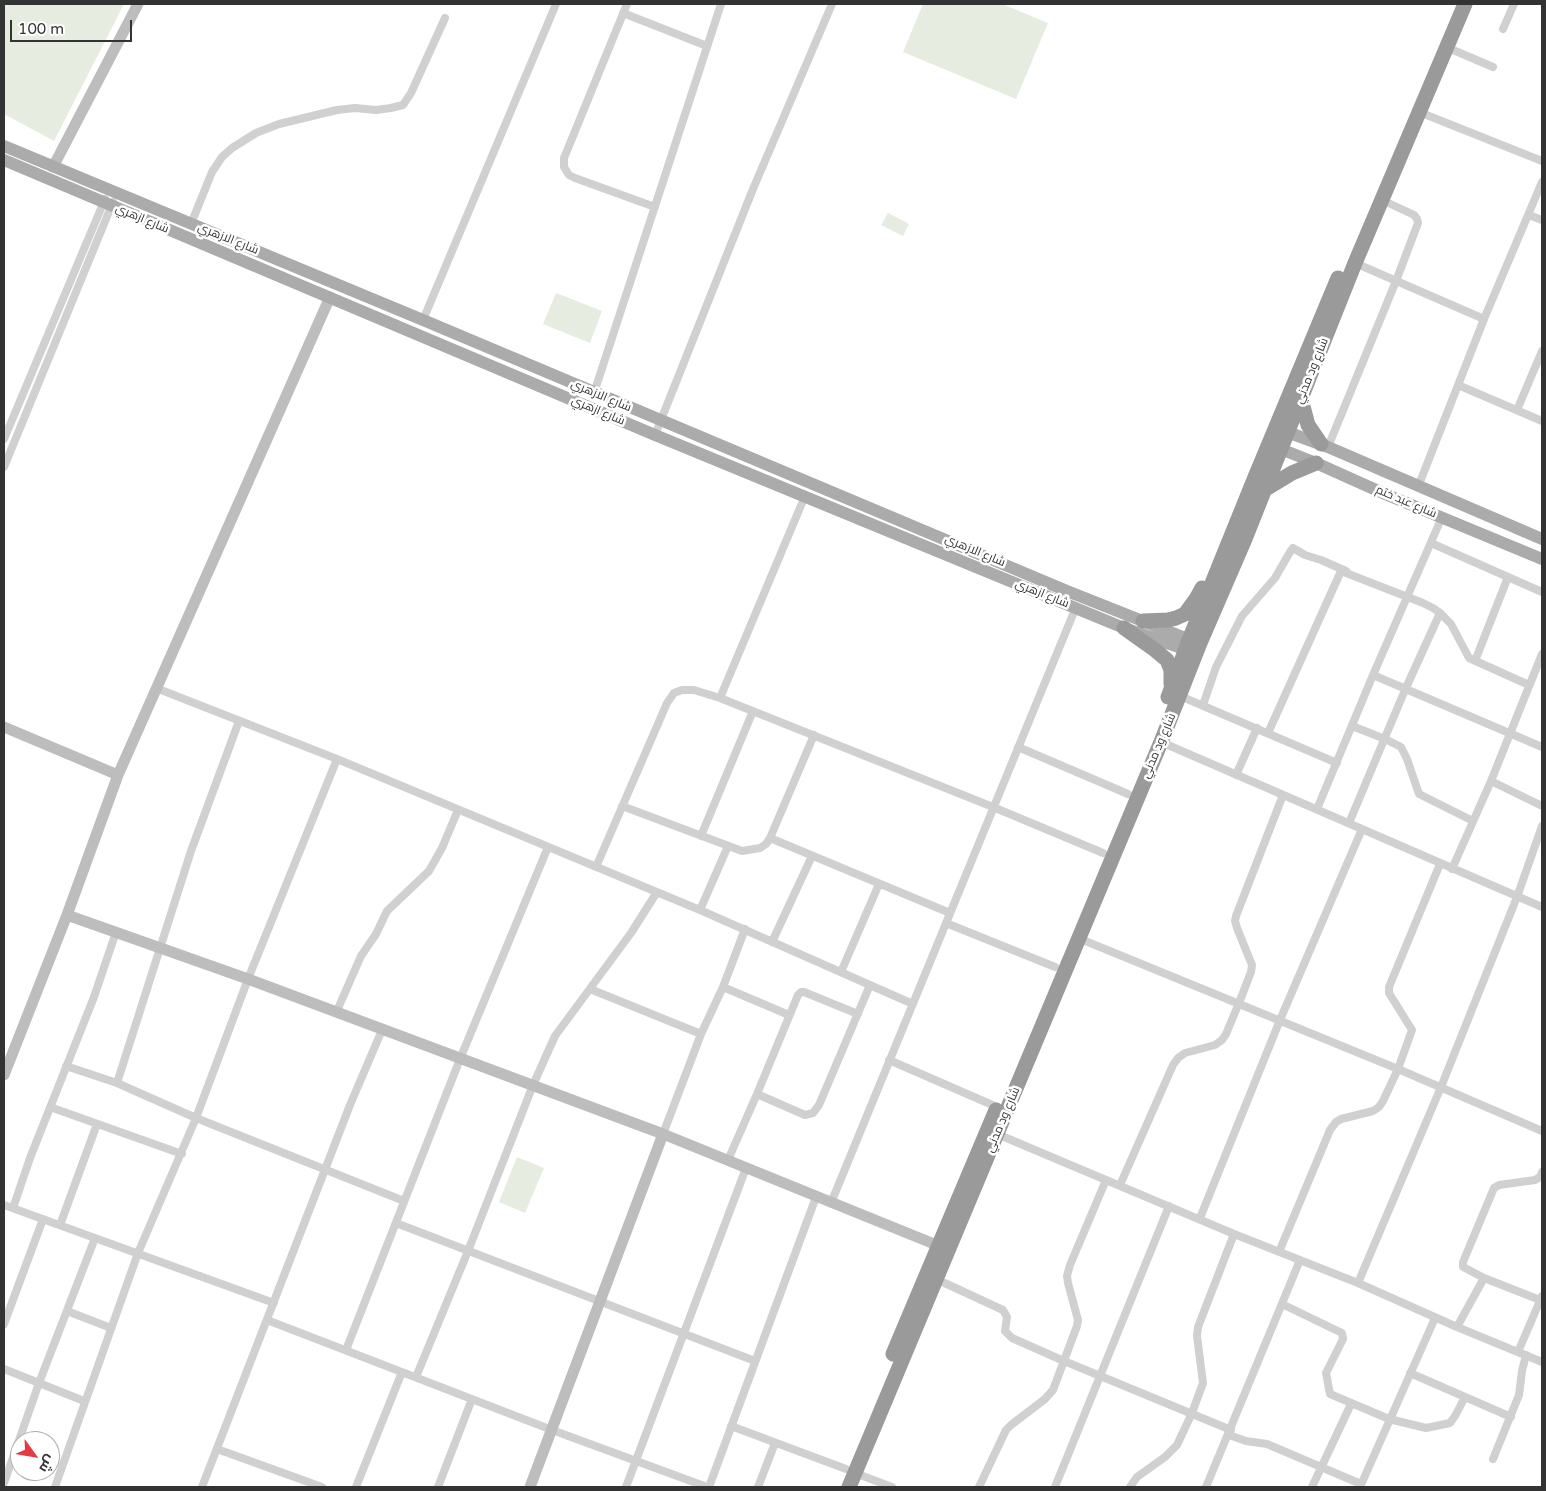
<!DOCTYPE html>
<html>
<head>
<meta charset="utf-8">
<style>
	body { margin:0 }
	#map { position:relative; width:1546px; height:1491px; overflow:hidden; background:#fff; font-family:"Varela Round",Cairo,sans-serif }
	canvas { display:block }
	.frame { position:absolute; inset:0; border:5px solid #333; pointer-events:none }
	.north { position:absolute; left:10px; top:1431px; width:50px; height:50px; box-sizing:border-box; background:#fff; border:1px solid #adadad; border-radius:50%; rotate:122deg; font-size:14px; font-weight:700; line-height:20px; text-align:center; color:#333 }
	.north::after { content:''; display:block; margin:auto; width:18px; height:22px; background:#e63946; clip-path:polygon(50% 0,100% 100%,50% 72%,0 100%) }
	.scale { position:absolute; left:10px; top:20px; width:122px; height:22px; box-sizing:border-box; border:2px solid #333; border-top:0; padding-left:6px; font-size:15px; line-height:18px; white-space:nowrap; color:#333; -webkit-text-stroke:4px #fff; paint-order:stroke }
</style>
</head>
<body>
<div id="map">
<canvas width="1546" height="1491"></canvas>
<div class="frame"></div>
<div class="north">ش</div>
<div class="scale">100 m</div>
</div>
<script>
const g = document.querySelector('canvas').getContext('2d');
g.lineJoin = 'round';
function fillPath(path, color) { g.fillStyle = color; g.fill(path, 'evenodd'); }
const poly = rows => new Path2D(rows.map(r => 'M' + r).join(''));
function trace(path, color, width, dash) { g.strokeStyle = color; g.lineWidth = width; g.lineCap = dash ? 'butt' : 'round'; g.setLineDash(dash || []); g.stroke(path); }
function label(font, color, halo, rows, align = 'center') {
  g.font = font + ' "Varela Round",Cairo,sans-serif'; g.lineWidth = 5; g.setLineDash([]); g.textBaseline = 'middle'; g.strokeStyle = halo; g.fillStyle = color; for (const [text, x, y, turn = 0] of rows) {
    g.save(); g.translate(x, y); g.rotate((+turn || 0) * Math.PI / 180); g.textAlign = isNaN(turn) ? turn : align; if (halo) g.strokeText(text, 0, 0); g.fillText(text, 0, 0); g.restore();
  }
}
const green = poly([
	[4,4,124,4,54,141,4,114],
	[923,4,1002,4,1048,23,1016,99,903,52],
	[888,213,909,224,903,236,881,225],
	[556,293,602,311,590,343,543,324],
	[517,1157,544,1168,525,1213,499,1202]
]);
const street = poly([
	[627,4,564,158,564,167,569,175,575,178,655,207],
	[623,13,707,46],
	[1503,29,1514,4],
	[1446,47,1493,67],
	[1419,112,1542,161],
	[1529,215,1542,220],
	[191,224,212,172,222,157,232,148,256,133,279,124,337,110,355,108,376,110,391,108,403,105,411,93,445,18],
	[1355,263,1484,319],
	[423,320,556,4],
	[1458,385,1542,421],
	[594,393,721,4],
	[1517,410,1542,351],
	[655,435,753,189,832,4],
	[4,439,105,199],
	[1328,447,1396,281,1418,223,1417,219,1414,215,1382,200],
	[4,467,113,202],
	[1418,487,1484,319,1542,182],
	[1431,543,1542,592],
	[1475,661,1508,577],
	[1373,675,1542,747],
	[156,688,337,759,700,910,913,1004],
	[1180,696,1337,763],
	[720,698,993,807,1103,853],
	[1203,705,1216,667,1242,616,1275,578,1290,552,1293,548,1305,555,1321,560,1346,571],
	[1352,726,1385,739,1401,747,1407,759,1419,794,1473,821],
	[1268,733,1341,571,1423,603,1433,608,1440,613,1451,624,1469,658,1529,685],
	[1161,742,1542,907],
	[1018,747,1128,794],
	[1236,775,1257,728],
	[1491,781,1542,806],
	[622,806,742,851,760,848,766,844,770,838,814,735],
	[1317,809,1373,675,1442,517],
	[1349,823,1405,690,1440,613],
	[701,836,753,711],
	[770,838,950,913],
	[596,867,667,703,674,693,682,690,694,690,720,698,805,496],
	[1452,869,1491,781,1542,654],
	[700,910,728,846],
	[946,923,1055,967],
	[1078,938,1398,1069,1542,1131],
	[772,942,812,856],
	[841,972,879,884],
	[723,987,789,1015],
	[590,989,701,1034],
	[336,1013,361,956,376,934,387,911,429,871,442,848,458,810],
	[889,1060,997,1107],
	[66,1066,117,1083,196,1118,404,1201],
	[117,1083,191,851,239,721],
	[757,1094,805,1115,813,1113,819,1105,870,985],
	[50,1107,182,1154],
	[663,1134,701,1034,723,987,745,929],
	[997,1134,1234,1234,1358,1283,1457,1327,1542,1362],
	[728,1160,757,1094,798,995,801,992,804,992,858,1014],
	[1120,1185,1173,1065,1178,1058,1185,1053,1215,1045,1222,1040,1226,1034,1239,1003,1251,972,1252,965,1237,928,1235,921,1236,916,1283,795],
	[831,1203,1076,607],
	[4,1205,274,1303],
	[13,1208,30,1158,94,997,116,932],
	[1200,1218,1280,1020,1362,829],
	[396,1223,755,1361],
	[60,1225,97,1124],
	[1279,1252,1330,1130,1336,1122,1341,1119,1373,1111,1379,1107,1383,1101,1398,1069,1412,1030,1389,993,1389,987,1440,864],
	[936,1279,1003,1310,1007,1317,1005,1331,1012,1338,1064,1361,1231,1430],
	[1358,1283,1441,1087,1517,897,1542,826],
	[1540,1300,1484,1278,1467,1269,1463,1267,1463,1262,1494,1188,1499,1185,1535,1180,1540,1177,1542,1172],
	[1282,1304,1342,1333,1343,1339,1326,1373,1330,1394,1389,1419,1426,1428,1450,1423,1455,1416,1465,1397],
	[67,1311,111,1328],
	[267,1320,552,1430,707,1487],
	[4,1324,43,1219],
	[1457,1327,1484,1278],
	[346,1350,460,1059,548,847],
	[1518,1352,1542,1296],
	[4,1369,84,1401],
	[1410,1373,1511,1417],
	[416,1377,468,1251,533,1085,555,1036,631,933,657,892],
	[731,1426,846,1469],
	[1229,1435,1246,1441,1267,1444,1361,1484],
	[217,1449,322,1487],
	[1493,1459,1519,1395,1522,1371,1526,1355],
	[855,1473,892,1487],
	[4,1483,39,1383,95,1238],
	[55,1487,138,1253,196,1118,248,979,337,759],
	[202,1487,350,1105,382,1030],
	[356,1487,402,1372],
	[438,1487,472,1399],
	[626,1487,746,1168],
	[709,1487,816,1197],
	[758,1487,775,1443],
	[979,1487,1006,1430,1011,1425,1045,1399,1053,1390,1077,1326,1078,1320,1068,1283,1067,1276,1070,1265,1106,1180],
	[1055,1487,1169,1206],
	[1130,1487,1137,1477,1165,1457,1177,1445,1192,1413,1203,1383,1197,1336,1198,1327,1234,1234],
	[1206,1487,1300,1260],
	[1312,1487,1351,1404],
	[1360,1487,1435,1318]
]);
const secondary = poly([
	[53,167,138,4],
	[4,727,118,775],
	[67,915,248,979,663,1134,944,1248],
	[4,1075,67,915,118,775,330,297],
	[530,1487,663,1134]
]);
const primary = poly([
	[4,146,423,320,1067,591,1198,643],
	[4,160,655,435,1124,628,1193,652],
	[1279,429,1328,447,1542,539],
	[1273,446,1316,463,1385,494,1542,559]
]);
const highway = poly([
	[1301,399,1308,425,1321,444],
	[1264,490,1292,473,1316,463],
	[1143,621,1168,620,1176,618,1185,614,1196,599,1202,588],
	[1124,628,1155,650,1167,660,1171,670,1171,684],
	[1168,697,1189,640,1255,477,1338,278],
	[893,1354,996,1110],
	[849,1487,1161,742,1200,643,1245,539,1355,263,1465,4]
]);
const streetNames = [
	["شارع ازهري",142,219,23],
	["شارع الازهري",228,239,22],
	["شارع ود مدني",1312,371,-68],
	["شارع الازهري",601,396,23],
	["شارع ازهري",598,411,23],
	["شارع عبد ختم",1406,502,23],
	["شارع الازهري",975,551,23],
	["شارع ازهري",1042,594,22],
	["شارع ود مدني",1159,746,-67],
	["شارع ود مدني",1003,1120,-67]
];
fillPath(green, '#e6ecdf');
trace(street, '#d0d0d0', 8);
trace(secondary, '#bdbdbd', 11);
trace(primary, '#ababab', 12);
trace(highway, '#9a9a9a', 15);
label('12px', '#333', '#fff', streetNames);
</script>
</body>
</html>
